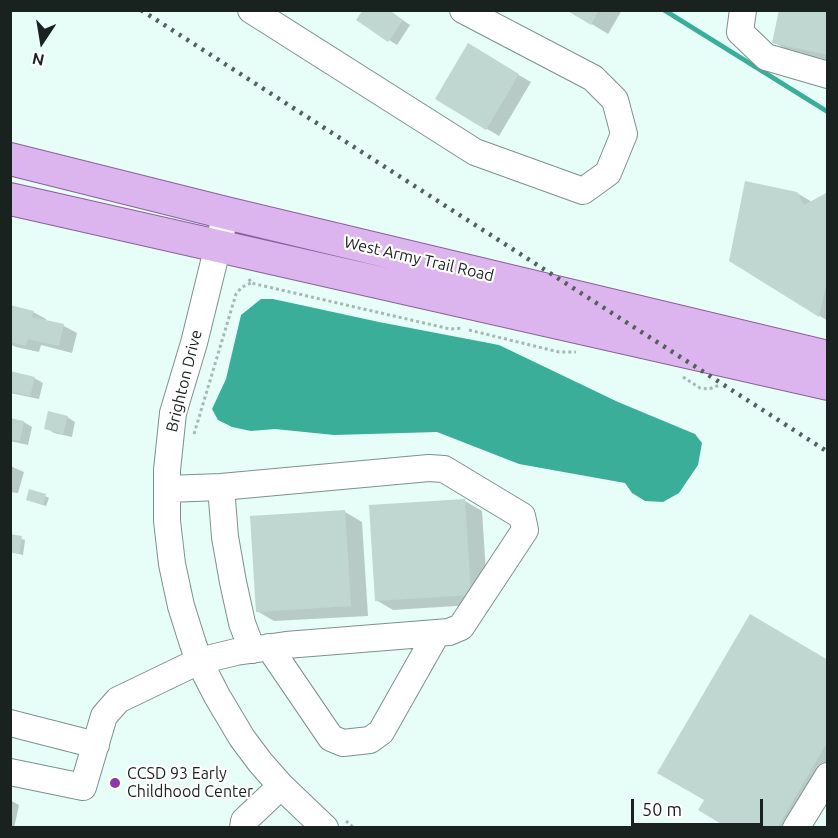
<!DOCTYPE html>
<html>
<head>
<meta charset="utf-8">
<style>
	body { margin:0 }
	#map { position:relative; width:838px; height:838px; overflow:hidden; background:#e7fdf7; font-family:Ubuntu,sans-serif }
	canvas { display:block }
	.frame { position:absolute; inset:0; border:12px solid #1a2220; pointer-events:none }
	.north { position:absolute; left:12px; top:12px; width:60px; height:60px; -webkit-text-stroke:4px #fff; paint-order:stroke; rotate:192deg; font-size:16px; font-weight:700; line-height:24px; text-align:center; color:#1a2220 }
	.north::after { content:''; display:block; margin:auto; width:21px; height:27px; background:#1a2220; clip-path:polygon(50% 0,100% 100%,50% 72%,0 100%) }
	.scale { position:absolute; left:631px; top:799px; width:132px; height:27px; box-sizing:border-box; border:3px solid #1a2220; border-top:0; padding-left:8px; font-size:18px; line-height:21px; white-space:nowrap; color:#1a2220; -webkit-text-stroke:4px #fff; paint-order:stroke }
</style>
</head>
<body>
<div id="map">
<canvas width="838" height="838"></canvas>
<div class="frame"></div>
<div class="north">N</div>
<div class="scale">50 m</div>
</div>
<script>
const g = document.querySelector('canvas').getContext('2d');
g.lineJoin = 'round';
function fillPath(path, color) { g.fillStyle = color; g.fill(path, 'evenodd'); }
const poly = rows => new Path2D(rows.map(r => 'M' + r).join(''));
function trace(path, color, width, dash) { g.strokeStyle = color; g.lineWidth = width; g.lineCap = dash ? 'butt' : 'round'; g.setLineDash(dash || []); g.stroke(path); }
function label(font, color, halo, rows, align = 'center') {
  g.font = font + ' Ubuntu,sans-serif'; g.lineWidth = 4.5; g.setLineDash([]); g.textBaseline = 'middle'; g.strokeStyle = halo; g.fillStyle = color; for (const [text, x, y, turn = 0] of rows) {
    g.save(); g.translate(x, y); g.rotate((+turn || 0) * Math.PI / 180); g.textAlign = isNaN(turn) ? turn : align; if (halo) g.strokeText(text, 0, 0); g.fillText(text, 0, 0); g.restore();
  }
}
const water = poly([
	[261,299,273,299,379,322,499,345,618,402,695,434,702,443,698,465,679,493,663,502,645,501,632,493,625,483,519,464,437,432,334,435,275,429,251,431,232,427,218,420,212,409,226,379,241,315]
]);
const shadow = poly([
	[388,10,410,25,397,45,389,40],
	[569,10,622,10,608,34],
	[828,10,828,60,791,52,773,42],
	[468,46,531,82,499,136,437,99],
	[797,193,812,202,828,194,828,321,730,260],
	[10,310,33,312,46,319,46,322,64,326,77,333,72,353,41,345,39,352,16,347,10,344],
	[10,373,34,378,43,383,39,399,10,393],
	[67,417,75,422,72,437,54,433,46,428],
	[10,419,24,422,32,427,28,445,10,441],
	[10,466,24,472,18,493,10,492],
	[45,496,49,498,46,506,27,500],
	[465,501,482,511,488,604,393,610,376,600],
	[345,512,362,522,368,616,274,621,257,611],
	[10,536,25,540,23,555,10,552],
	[828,661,828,780,800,828,731,828],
	[10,800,19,805,14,828,10,828]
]);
const stream = poly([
	[664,10,828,112]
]);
const building = poly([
	[363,10,389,10,403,20,388,42,356,20],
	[566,10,599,10,591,25],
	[779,10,828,10,828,55,772,43],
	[468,43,519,74,486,130,435,99],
	[745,181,797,192,804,205,828,192,828,276,819,317,729,261],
	[10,305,34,311,32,317,64,324,59,346,28,339,26,346,10,342],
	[10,371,35,377,30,396,10,391],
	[48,411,68,416,63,434,44,429],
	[10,418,24,421,20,441,10,439],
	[29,489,46,494,43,505,26,500],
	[465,499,471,595,375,601,369,505],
	[345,510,351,606,256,612,250,516],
	[10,534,22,536,19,554,10,552],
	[750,614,828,660,828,741,777,828,728,828,698,810,704,800,657,773]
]);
const path = poly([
	[249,279,251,283,450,329,463,328],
	[469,330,559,352,576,352],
	[683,377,700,388,709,389,720,385],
	[194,434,236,294,242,287,251,283],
	[346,821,354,828]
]);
const minor = poly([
	[251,10,475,152,583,191,608,173,624,134,615,100,593,78,463,10],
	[743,10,740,32,766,57,828,75],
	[226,213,194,343,173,413,167,470,167,521,172,564,181,606,193,644,199,661,217,696,242,738,260,762,281,786,325,828],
	[221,487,225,537,233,582,242,623,252,650],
	[269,647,331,738,343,743,370,740,381,732,437,633],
	[10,723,96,745],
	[10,772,83,787,104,716,118,700,199,661,236,652,286,645,449,632,461,627,525,530,522,516,444,469,429,468,221,487,167,489],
	[243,828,244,821,281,786],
	[796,828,828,776]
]);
const major = poly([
	[10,159,226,213,828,357],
	[10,199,828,384]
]);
const rail = poly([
	[141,10,828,452]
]);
const markers = [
	[115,783,6,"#8a39a9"]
];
const streetNames = [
	["West Army Trail Road",419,259,13],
	["Brighton Drive",184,381,-76]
];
const poiNames = [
	["CCSD 93 Early",127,774],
	["Childhood Center",127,792]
];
fillPath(water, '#3aae99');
fillPath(shadow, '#0003');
trace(stream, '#3aae99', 5);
fillPath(building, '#c0d6d0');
trace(minor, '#7c918c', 28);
trace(major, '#8a619e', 34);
trace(path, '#a6b8b3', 3, [3, 3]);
trace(minor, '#fff', 26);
trace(major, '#ddb5ee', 32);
trace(rail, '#54605d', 4.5, [3, 6]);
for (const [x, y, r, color] of markers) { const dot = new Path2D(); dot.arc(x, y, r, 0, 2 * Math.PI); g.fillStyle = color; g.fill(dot); trace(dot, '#fff', 2); }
label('16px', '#1a2220', '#fff', streetNames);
label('16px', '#1a2220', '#fff', poiNames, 'left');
</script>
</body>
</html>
